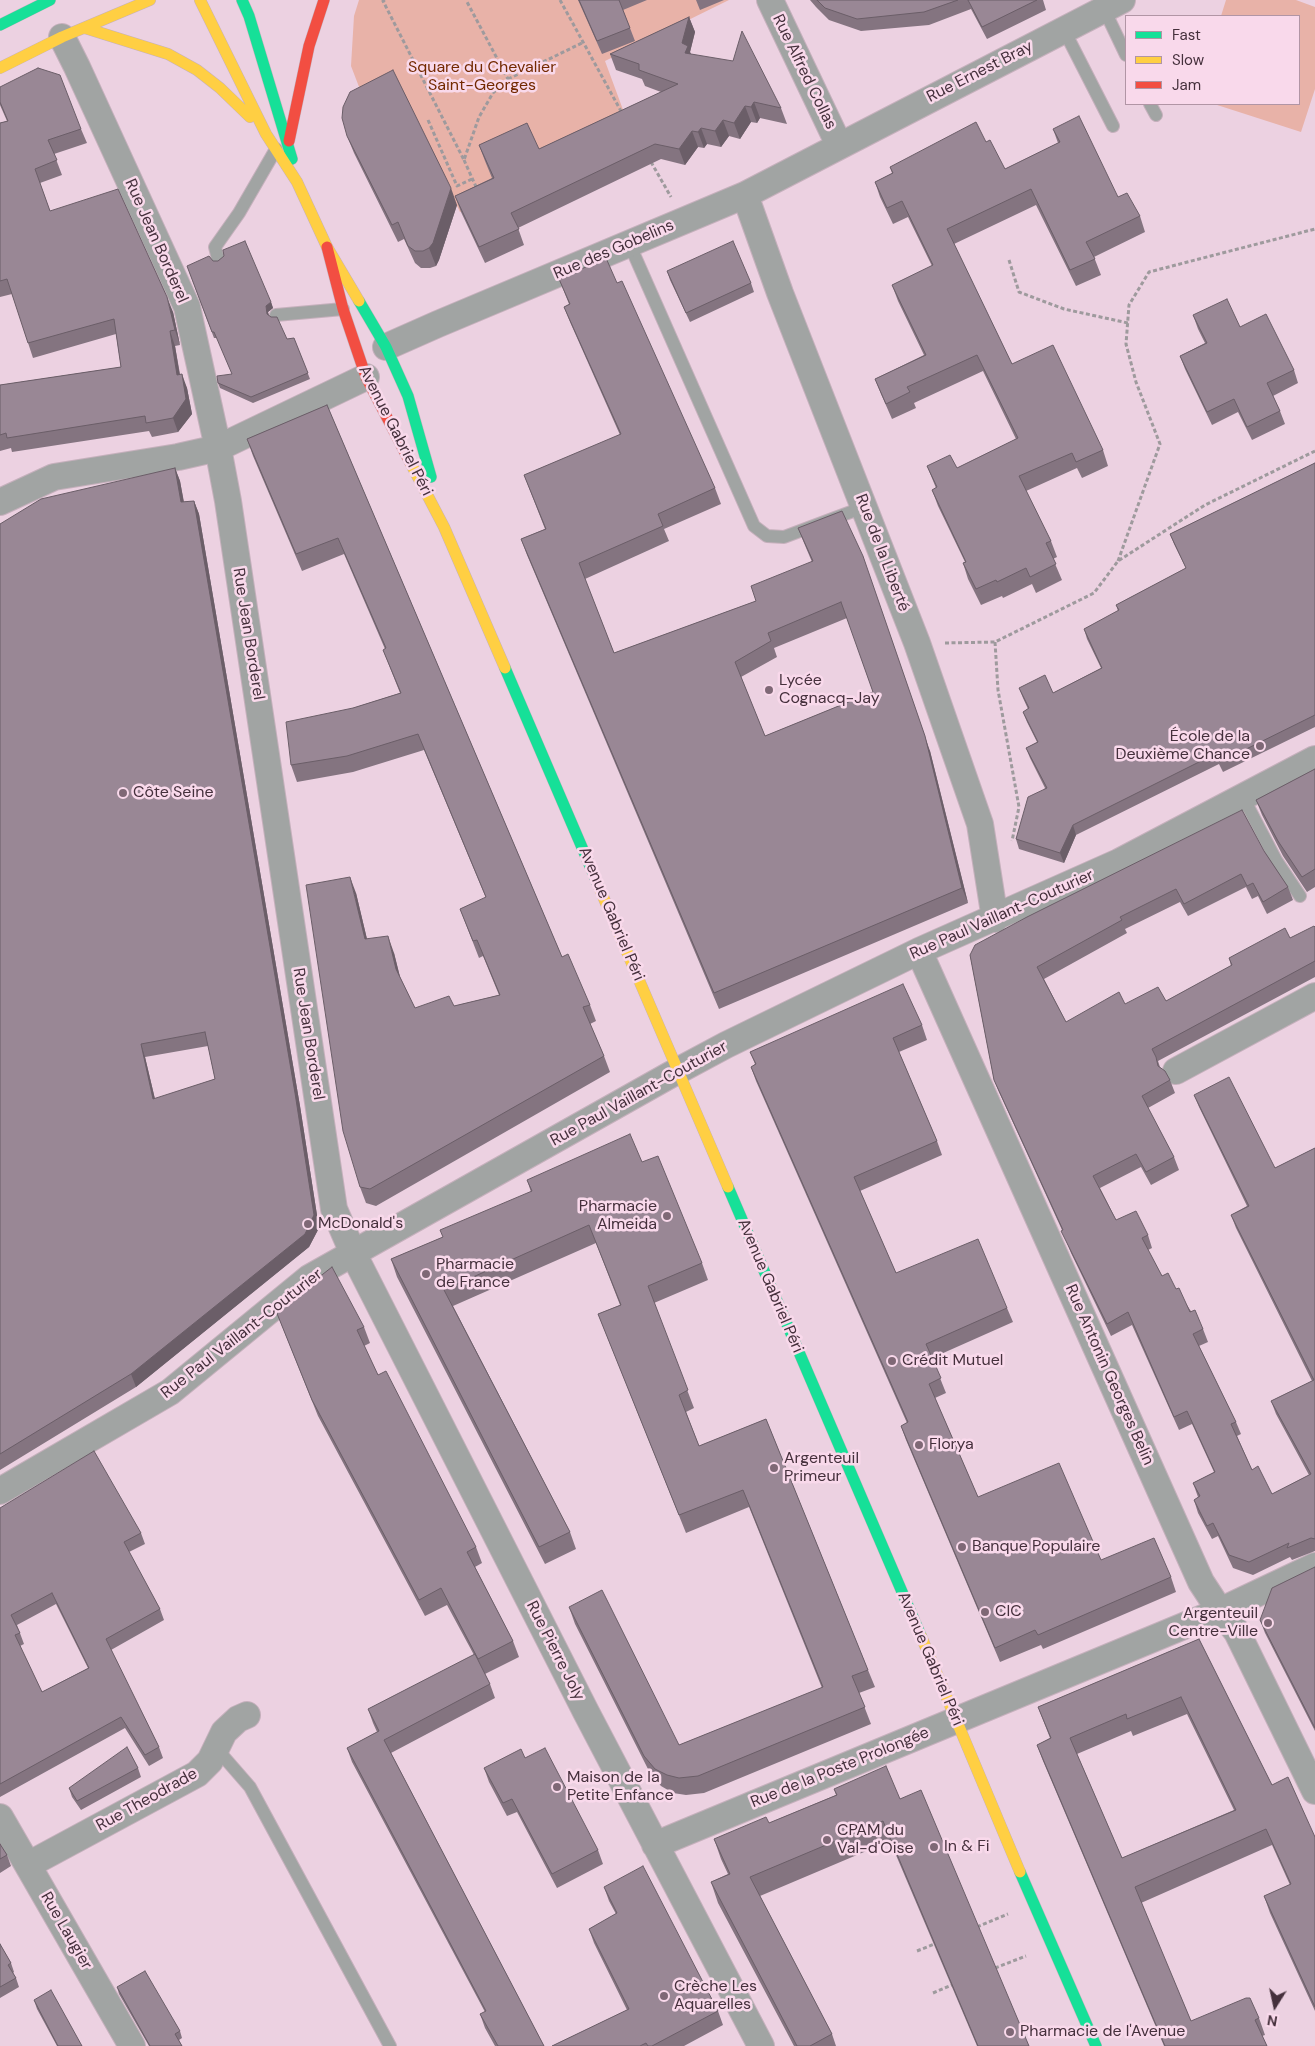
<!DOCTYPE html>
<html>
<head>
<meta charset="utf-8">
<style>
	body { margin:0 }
	#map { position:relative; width:1315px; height:2046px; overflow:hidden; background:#ecd1e1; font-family:"DM Sans",sans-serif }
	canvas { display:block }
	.legend { position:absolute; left:1125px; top:15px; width:175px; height:90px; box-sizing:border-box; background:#f9d9eb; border:1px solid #b195a5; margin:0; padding:6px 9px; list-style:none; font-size:15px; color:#45303c }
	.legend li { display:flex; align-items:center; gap:10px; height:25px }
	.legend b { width:25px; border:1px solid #b195a5 }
	.north { position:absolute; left:1250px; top:1981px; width:50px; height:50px; -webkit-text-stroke:4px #f9d9eb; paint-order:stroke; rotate:190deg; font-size:14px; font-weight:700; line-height:20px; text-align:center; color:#45303c }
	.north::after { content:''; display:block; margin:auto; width:18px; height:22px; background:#45303c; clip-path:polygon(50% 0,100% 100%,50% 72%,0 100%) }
</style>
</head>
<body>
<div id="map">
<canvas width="1315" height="2046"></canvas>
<ul class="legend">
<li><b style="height:6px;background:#16e098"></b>Fast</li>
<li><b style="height:6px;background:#ffcf43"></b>Slow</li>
<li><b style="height:6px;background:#f24e42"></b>Jam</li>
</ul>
<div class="north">N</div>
</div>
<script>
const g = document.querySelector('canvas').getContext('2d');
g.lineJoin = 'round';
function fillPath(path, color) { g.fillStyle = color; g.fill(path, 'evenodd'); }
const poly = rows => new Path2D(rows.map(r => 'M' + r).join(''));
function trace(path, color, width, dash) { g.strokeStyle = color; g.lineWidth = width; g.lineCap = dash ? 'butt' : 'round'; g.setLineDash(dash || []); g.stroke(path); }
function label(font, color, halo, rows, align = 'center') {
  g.font = font + ' "DM Sans",sans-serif'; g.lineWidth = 5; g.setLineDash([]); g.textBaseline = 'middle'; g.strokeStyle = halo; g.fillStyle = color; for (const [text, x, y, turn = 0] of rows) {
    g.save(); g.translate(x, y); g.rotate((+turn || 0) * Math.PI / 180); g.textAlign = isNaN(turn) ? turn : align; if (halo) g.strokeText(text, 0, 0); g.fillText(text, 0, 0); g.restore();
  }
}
const green = poly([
	[359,0,729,0,605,61,629,126,500,194,460,212,400,87,366,105,351,66,354,16],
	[1226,0,1296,0,1315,7,1315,89,1301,132,1214,104,1299,104,1299,16,1221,16]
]);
const path = poly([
	[385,0,383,1,464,160,479,117,493,93,508,79,466,0],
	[560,0,622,113],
	[508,79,582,43],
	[428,120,457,186,472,179],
	[464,160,477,189],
	[651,162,671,197],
	[1009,260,1019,292,1064,309,1128,323],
	[1118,561,1160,444,1136,382,1126,344,1129,305,1149,272,1315,229],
	[995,642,998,690,1019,807,1012,841],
	[945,643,995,642,1094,593,1118,561,1205,505,1315,451],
	[977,1927,1008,1914],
	[917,1951,937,1943],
	[995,1968,1026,1956],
	[933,1993,954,1984]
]);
const lane = poly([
	[1104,9,1126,55],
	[1064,30,1113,126],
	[1150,104,1156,115],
	[629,243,754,526,767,536,784,537,864,507],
	[218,259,215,247,239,213,276,149],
	[276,315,343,309],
	[1243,797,1276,860,1300,896],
	[216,1748,250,1787,390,2046]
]);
const street = poly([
	[770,0,839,145],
	[62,37,77,67,187,307,218,448,228,501,334,1209,353,1253,586,1712,761,2046],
	[745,195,780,293,917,643,980,824,995,919],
	[386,347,438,324,745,195,1122,0],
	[0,502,54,477,178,457,218,448,366,377],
	[919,951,1201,1582,1220,1611,1237,1632,1315,1791],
	[1176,1071,1315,996],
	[0,1491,170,1392,309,1278,670,1075,726,1045,919,951,1119,862,1315,759],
	[0,1817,132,2046],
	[655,1845,1220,1611,1315,1566],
	[28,1865,197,1774,210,1761,224,1732,238,1719,247,1715]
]);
const fast = poly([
	[242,0,249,16,292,159],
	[0,25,50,0],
	[359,301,386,347,408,396,431,477],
	[505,668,599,887],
	[728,1187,921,1636],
	[1020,1872,1096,2046]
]);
const slow = poly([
	[200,0,266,134,297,182,327,247,359,301],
	[85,28,168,54,197,70,220,88,250,117],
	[0,68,62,37,150,0],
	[410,462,444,527,505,668],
	[599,887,728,1187],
	[921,1636,1020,1872]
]);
const jam = poly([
	[289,141,309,46,324,0],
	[327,247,343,309,366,377,410,462]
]);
const wall = poly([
	[578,0,647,0,623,10,635,41,602,54],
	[696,0,724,0,700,10],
	[810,0,1043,0,1046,10,987,39,971,9,929,25,861,31,829,20,816,7],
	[689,17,695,32,690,52,691,54,781,108,787,124,760,118,757,123,751,122,740,139,729,136,721,147,707,144,704,148,698,147,685,165,661,159,518,228,524,245,485,263,461,212,455,196,492,178,485,161,479,145,539,149,661,92,645,86,642,79,616,70,610,54],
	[0,87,81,129,87,143,54,154,62,175,40,183,50,211,173,312,180,345,175,346,180,374,187,388,192,414,178,432,152,437,149,431,12,452,11,448,0,451,0,385,121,367,116,334,33,358,12,294,0,297,0,123,7,121,0,105],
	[1053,129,1118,197,1140,216,1145,232,1094,257,1101,275,1076,286,1036,205,954,244,1012,364,1103,450,1108,466,1082,478,1077,468,1026,491,1051,541,1057,557,1053,559,1062,580,1036,593,1032,584,1003,598,1002,596,981,605,968,579,963,563,965,562,938,506,932,490,936,488,927,466,957,468,1016,439,983,371,914,403,916,408,892,419,881,394,875,379,924,355,898,301,892,285,932,266,908,217,893,224,880,197,875,182,892,173,890,167,986,142,1005,169,1058,143],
	[347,136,457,205,439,260,436,266,430,268,421,268,415,263,404,239,398,242,354,153],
	[213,261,271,302,273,308,268,312,269,315,287,339,294,338,310,379,253,403,220,388,218,383,232,374,217,338,214,338,187,266],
	[667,271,751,283,754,292,690,322,670,280],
	[559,279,617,283,715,488,721,504,664,529,669,541,585,579,614,653,756,601,812,562,804,543,798,528,930,751,968,903,719,1009,527,555,521,539,545,529,524,475,620,435,570,322,564,307,569,304],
	[847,618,873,692,765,736,741,677,777,657,774,648],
	[1193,315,1240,327,1294,370,1298,383,1273,396,1280,411,1285,424,1252,440,1238,412,1212,425,1185,369,1180,356,1205,343,1198,329],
	[327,405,562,957,590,1005,596,1021,590,1024,604,1056,610,1072,376,1206,366,1203,360,1187,356,893,367,939,394,953,400,977,415,1008,454,1006,499,995,483,956,479,958,460,909,486,898,424,750,353,772,297,782,291,765,353,708,400,693,383,650,385,649,344,554,302,571,253,456,247,439],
	[1315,463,1315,727,1223,772,1219,764,1076,835,1064,863,1019,849,1016,839,1045,788,1030,758,1026,748,1037,742,1027,722,1023,712,1028,709,1023,698,1019,688,1053,693,1101,668,1087,639,1084,629,1118,611,1116,605,1186,568,1174,544,1170,534],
	[175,468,180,481,184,502,194,501,199,514,300,1106,319,1228,309,1247,136,1387,0,1470,0,524],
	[208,1046,215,1079,155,1099,145,1057],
	[1315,769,1315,887,1307,892,1283,856,1262,815,1256,800],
	[1264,851,1288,887,1293,900,1267,914,1258,896,1252,899,1246,887,1188,916,1180,902,1125,929,1127,933,1044,979,1066,1022,1125,1004,1166,1001,1231,966,1229,958,1290,938,1315,927,1315,977,1158,1061,1160,1067,1170,1080,1175,1093,1148,1108,1174,1157,1179,1170,1151,1185,1141,1167,1100,1188,1116,1220,1148,1235,1152,1248,1148,1250,1162,1276,1176,1289,1203,1329,1208,1342,1199,1346,1236,1422,1241,1434,1237,1436,1252,1470,1272,1494,1309,1475,1276,1414,1271,1401,1312,1381,1236,1228,1231,1215,1247,1206,1199,1107,1194,1095,1275,1168,1315,1148,1315,1551,1292,1560,1290,1557,1253,1575,1233,1568,1218,1536,1212,1539,1198,1513,1194,1500,1198,1497,1193,1483,1214,1472,1192,1424,1179,1430,1132,1325,1111,1336,1071,1253,1062,1230,999,1092,994,1080,970,955],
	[922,1025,927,1040,899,1052,937,1141,942,1155,860,1191,896,1273,1007,1308,1013,1322,932,1358,946,1393,935,1398,978,1497,1101,1560,1171,1577,1176,1592,1043,1649,1041,1645,1000,1662,906,1440,901,1426,907,1423,756,1081,751,1067,755,1064,750,1052],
	[642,1162,702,1263,708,1280,654,1303,694,1408,686,1412,699,1446,766,1419,868,1670,875,1687,859,1693,871,1724,704,1793,686,1795,673,1793,661,1786,650,1773,575,1624,569,1607,679,1745,822,1688,749,1507,686,1533,598,1314,620,1305,596,1243,453,1306,570,1532,576,1549,545,1564,397,1277,391,1259,443,1237,531,1192,527,1180],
	[276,1311,364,1327,370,1343,364,1346,378,1375,476,1547,482,1563,475,1567,513,1641,519,1657,485,1674,490,1684,495,1698,391,1753,544,2046,495,2046,485,2028,480,2014,485,2012,352,1762,347,1748,377,1732,373,1723,368,1709,474,1655,447,1605,425,1616,318,1416],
	[0,1508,141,1533,145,1544,129,1552,160,1609,164,1620,111,1650,159,1747,163,1758,149,1766,125,1728,0,1797],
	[56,1604,88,1668,42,1692,20,1646,24,1644,17,1625],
	[1315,1567,1315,1731,1265,1633,1260,1620],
	[1199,1639,1272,1785,1315,1837,1315,2011,1270,1913,1264,1896,1290,1885,1272,1845,1141,1903,1191,2021,1259,2018,1265,2035,1262,2036,1267,2046,1164,2046,1043,1761,1037,1745,1050,1738,1038,1707],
	[1187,1714,1234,1810,1122,1858,1077,1754,1131,1731,1133,1736],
	[525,1758,598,1850,603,1864,557,1888,517,1812,507,1816,489,1782,484,1768],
	[138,1768,141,1777,81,1810,72,1797,69,1788],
	[834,1789,900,1799,1029,2046,977,2046,890,1841,760,1896,832,2034,836,2046,794,2046,718,1903,711,1882,728,1874,721,1859,714,1839,769,1823,836,1795],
	[0,1844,7,1855,11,1866,0,1873],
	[604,1887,718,2011,723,2025,684,2046,552,2046,627,2010,594,1943,589,1929,616,1914,609,1901],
	[0,1944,11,1963,14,1972,13,1973,16,1978,19,1987,0,1998],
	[117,1987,180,2031,182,2038,179,2040,182,2046,149,2046,119,1994],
	[34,2000,82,2046,57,2046,37,2009]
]);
const shadedWall = poly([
	[689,17,695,32,690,52,694,62,691,69,682,43],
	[754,102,760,118,757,123,751,107],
	[745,106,751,122,740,139,734,123],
	[723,120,729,136,721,147,715,131],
	[701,128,707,144,704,148,698,132],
	[692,131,698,147,685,165,679,149],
	[451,188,457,205,439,260,436,266,429,248],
	[167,297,173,312,180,345,175,330],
	[271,302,273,308,268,312,269,319,267,314,266,306],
	[170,331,175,346,182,389,177,375],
	[182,374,187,388,192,414,178,432,173,418],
	[175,468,180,481,186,515,181,502],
	[194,501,199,514,300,1106,319,1228,309,1247,136,1387,131,1374,305,1234],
	[868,572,930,751,968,903,962,888],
	[1073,825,1076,835,1064,863,1060,853],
	[350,877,356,893,371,956,365,939],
	[388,936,394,953,402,985,396,969],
	[141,1044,145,1057,158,1112,153,1099]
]);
const building = poly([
	[579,0,619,0,630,28,597,41,579,0],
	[817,0,958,0,924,12,857,19,825,8,817,0],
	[968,0,1037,0,982,27,968,0],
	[689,17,682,43,688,46,685,53,733,61,742,31,781,108,754,102,751,107,745,106,734,123,723,120,715,131,701,128,698,132,692,131,679,149,655,144,511,213,519,229,479,247,455,196,494,178,479,145,527,123,539,149,678,84,639,70,639,64,610,54,689,17],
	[38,68,60,75,81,129,48,140,57,160,35,169,50,211,118,189,167,297,175,330,170,331,177,375,182,374,186,399,173,418,146,423,145,416,7,438,6,433,0,435,0,385,121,367,114,319,28,343,7,279,0,281,0,123,8,121,0,102,0,87,38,68],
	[393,70,451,188,433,243,429,248,423,251,415,251,408,246,398,222,392,225,347,136,342,118,343,107,350,92,393,70],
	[1079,116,1118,197,1127,193,1140,216,1086,242,1095,259,1070,270,1031,189,947,229,1012,364,1053,345,1103,450,1076,462,1072,453,1019,476,1051,541,1046,543,1056,564,1030,577,1026,568,997,582,996,580,976,589,963,563,966,562,932,490,937,487,927,466,950,455,957,468,1018,438,977,355,907,387,910,392,886,404,875,379,926,355,892,285,933,265,902,201,887,208,875,182,893,173,890,167,976,122,986,142,990,140,1005,169,1060,142,1053,129,1079,116],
	[245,241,271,302,266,306,267,314,271,317,277,317,287,339,294,338,308,373,251,397,218,383,217,376,232,374,214,332,212,332,187,266,209,256,213,261,218,261,224,256,223,250,245,241],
	[733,241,751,283,686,313,667,271,733,241],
	[606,258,617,283,622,281,715,488,658,514,663,526,579,563,614,653,756,601,751,586,813,561,798,528,842,511,863,556,925,736,962,888,714,993,521,539,546,529,524,475,621,434,564,307,570,304,559,279,606,258],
	[841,602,873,692,765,736,735,662,771,641,768,633,841,602],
	[1227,299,1240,327,1266,314,1294,370,1267,383,1280,411,1247,427,1234,399,1207,412,1180,356,1207,343,1193,315,1227,299],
	[327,405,562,957,568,954,590,1005,583,1007,604,1056,370,1189,360,1187,343,1131,306,885,350,877,365,939,388,936,396,969,415,1008,449,996,454,1006,500,995,477,940,473,941,460,909,486,897,418,734,347,756,291,765,286,722,353,708,401,693,383,650,386,648,338,538,296,554,247,439,327,405],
	[1315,463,1315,715,1220,762,1215,754,1073,825,1060,853,1016,839,1028,797,1047,788,1026,748,1038,742,1023,712,1029,708,1019,688,1045,675,1053,693,1102,668,1084,629,1119,610,1116,605,1186,568,1170,534,1315,463],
	[175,468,181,502,194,501,295,1093,314,1215,305,1234,131,1374,0,1454,0,524,41,499,175,468],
	[205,1032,215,1079,153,1099,141,1044,205,1032],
	[1315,769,1315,869,1302,877,1278,841,1256,800,1315,769],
	[1242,810,1264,851,1288,887,1263,902,1253,883,1247,886,1241,874,1184,904,1176,889,1120,917,1122,920,1037,967,1066,1022,1119,992,1125,1004,1158,987,1166,1001,1232,965,1229,958,1285,928,1290,938,1314,926,1315,927,1315,961,1152,1049,1156,1057,1158,1066,1165,1071,1170,1080,1142,1096,1174,1157,1146,1172,1136,1154,1093,1176,1116,1220,1136,1211,1148,1235,1142,1238,1162,1276,1168,1273,1176,1289,1179,1288,1190,1312,1195,1310,1203,1329,1193,1334,1236,1422,1231,1424,1252,1470,1258,1466,1272,1494,1311,1474,1271,1401,1314,1380,1231,1215,1249,1206,1194,1095,1229,1077,1275,1168,1315,1148,1315,1539,1311,1538,1287,1548,1289,1543,1249,1562,1229,1555,1213,1523,1207,1526,1194,1500,1200,1496,1193,1483,1215,1472,1187,1411,1174,1417,1128,1312,1107,1324,1066,1241,1061,1231,1063,1230,994,1080,970,955,975,945,1027,917,1242,810],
	[903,984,922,1025,893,1038,937,1141,854,1177,896,1273,978,1239,1007,1308,926,1344,941,1378,929,1384,978,1497,1059,1463,1101,1560,1154,1538,1171,1577,1038,1635,1035,1630,995,1648,901,1426,908,1422,751,1067,756,1064,750,1052,903,984],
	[630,1134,642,1162,658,1156,702,1263,648,1286,688,1390,679,1395,699,1446,766,1419,868,1670,852,1676,865,1707,698,1776,679,1778,667,1775,655,1769,644,1756,569,1607,602,1590,679,1745,823,1687,743,1490,679,1515,598,1314,621,1305,589,1225,444,1290,570,1532,539,1547,391,1259,443,1237,440,1230,532,1191,527,1180,630,1134],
	[332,1267,364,1327,357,1330,378,1375,386,1371,476,1547,467,1552,513,1641,478,1659,441,1588,419,1600,312,1400,276,1311,332,1267],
	[94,1451,141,1533,124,1542,160,1609,106,1639,159,1747,145,1755,121,1717,0,1784,0,1508,94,1451],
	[52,1593,89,1668,42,1692,15,1635,20,1633,11,1615,52,1593],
	[1315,1567,1315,1728,1260,1620,1272,1588,1315,1567],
	[1199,1639,1272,1785,1288,1777,1315,1837,1315,2007,1264,1896,1291,1884,1266,1829,1135,1887,1191,2021,1246,1998,1250,1998,1259,2018,1255,2020,1267,2046,1165,2046,1037,1745,1051,1738,1038,1707,1199,1639],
	[1181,1697,1236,1810,1122,1858,1070,1738,1126,1714,1127,1719,1181,1697],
	[475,1654,490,1684,384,1740,544,2046,498,2046,480,2014,486,2011,347,1748,379,1731,368,1709,475,1654],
	[127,1747,138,1768,77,1801,69,1788,127,1747],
	[545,1748,598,1850,552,1874,512,1799,503,1803,484,1768,521,1749,525,1758,545,1748],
	[886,1766,900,1799,921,1790,1029,2046,978,2046,883,1821,750,1877,832,2034,810,2046,797,2046,711,1882,730,1874,714,1839,766,1817,769,1823,837,1795,834,1789,886,1766],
	[0,1844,7,1855,0,1859,0,1844],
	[643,1866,718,2011,652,2046,648,2046,646,2043,640,2046,552,2046,629,2009,589,1929,617,1913,604,1887,643,1866],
	[0,1944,11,1963,8,1965,16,1978,0,1987,0,1944],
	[145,1971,180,2031,175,2034,182,2046,150,2046,117,1987,145,1971],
	[51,1990,82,2046,58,2046,34,2000,51,1990]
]);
const markers = [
	[769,690,5,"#7f6876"],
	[1260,746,5,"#7f6876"],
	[123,793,5,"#7f6876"],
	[667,1216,5,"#7f6876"],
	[308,1224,5,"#7f6876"],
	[426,1274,5,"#7f6876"],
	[892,1361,5,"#7f6876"],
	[919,1445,5,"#7f6876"],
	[774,1468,5,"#7f6876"],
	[962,1547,5,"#7f6876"],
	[985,1612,5,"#7f6876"],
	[1268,1623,5,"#7f6876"],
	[557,1787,5,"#7f6876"],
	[827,1840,5,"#7f6876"],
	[934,1847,5,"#7f6876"],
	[664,1996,5,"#7f6876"],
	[1010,2032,5,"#7f6876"]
];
const parkNames = [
	["Square du Chevalier",482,68],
	["Saint-Georges",482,86]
];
const streetNames = [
	["Rue Alfred Collas",804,72,64],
	["Rue Ernest Bray",980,72,-27],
	["Rue Jean Borderel",156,241,66],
	["Rue des Gobelins",614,250,-23],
	["Avenue Gabriel Péri",395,431,63],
	["Rue de la Liberté",882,553,69],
	["Rue Jean Borderel",248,634,81],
	["Avenue Gabriel Péri",611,914,67],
	["Rue Paul Vaillant-Couturier",1002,915,-24],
	["Rue Jean Borderel",308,1034,81],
	["Rue Paul Vaillant-Couturier",639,1094,-29],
	["Avenue Gabriel Péri",770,1286,67],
	["Rue Paul Vaillant-Couturier",242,1334,-38],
	["Rue Antonin Georges Belin",1109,1375,66],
	["Rue Pierre Joly",555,1651,63],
	["Avenue Gabriel Péri",930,1659,67],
	["Rue de la Poste Prolongée",840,1768,-22],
	["Rue Theodrade",147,1800,-29],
	["Rue Laugier",66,1931,60]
];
const poiNames = [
	["Lycée",779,681],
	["Cognacq-Jay",779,699],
	["École de la",1250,737,"right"],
	["Deuxième Chance",1250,755,"right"],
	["Côte Seine",133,793],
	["Pharmacie",657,1207,"right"],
	["Almeida",657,1225,"right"],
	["McDonald's",318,1224],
	["Pharmacie",436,1265],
	["de France",436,1283],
	["Crédit Mutuel",902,1361],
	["Florya",929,1445],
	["Argenteuil",784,1459],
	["Primeur",784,1477],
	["Banque Populaire",972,1547],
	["CIC",995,1612],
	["Argenteuil",1258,1614,"right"],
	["Centre-Ville",1258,1632,"right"],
	["Maison de la",567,1778],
	["Petite Enfance",567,1796],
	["CPAM du",837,1831],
	["Val-d'Oise",837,1849],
	["In & Fi",944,1847],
	["Crèche Les",674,1987],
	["Aquarelles",674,2005],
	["Pharmacie de l'Avenue",1020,2032]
];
fillPath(green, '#e8b2a8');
trace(lane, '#c5b0bc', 14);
trace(street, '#c5b0bc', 28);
trace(fast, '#c5b0bc', 12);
trace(slow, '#c5b0bc', 12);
trace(jam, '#c5b0bc', 12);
trace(path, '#9e9a9d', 3, [4, 2.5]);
trace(lane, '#a1a4a3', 12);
trace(street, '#a1a4a3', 26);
trace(fast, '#16e098', 11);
trace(slow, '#ffcf43', 11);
trace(jam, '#f24e42', 11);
fillPath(wall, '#847480');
fillPath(shadedWall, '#6b5e68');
fillPath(building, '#998795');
trace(building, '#6b5e68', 1);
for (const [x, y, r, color] of markers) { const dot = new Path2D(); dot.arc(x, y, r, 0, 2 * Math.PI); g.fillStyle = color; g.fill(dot); trace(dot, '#f9d9eb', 2); }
label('16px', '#732901', '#f9d9eb', parkNames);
label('16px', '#45303c', '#f9d9eb', streetNames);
label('16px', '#45303c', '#f9d9eb', poiNames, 'left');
</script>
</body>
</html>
